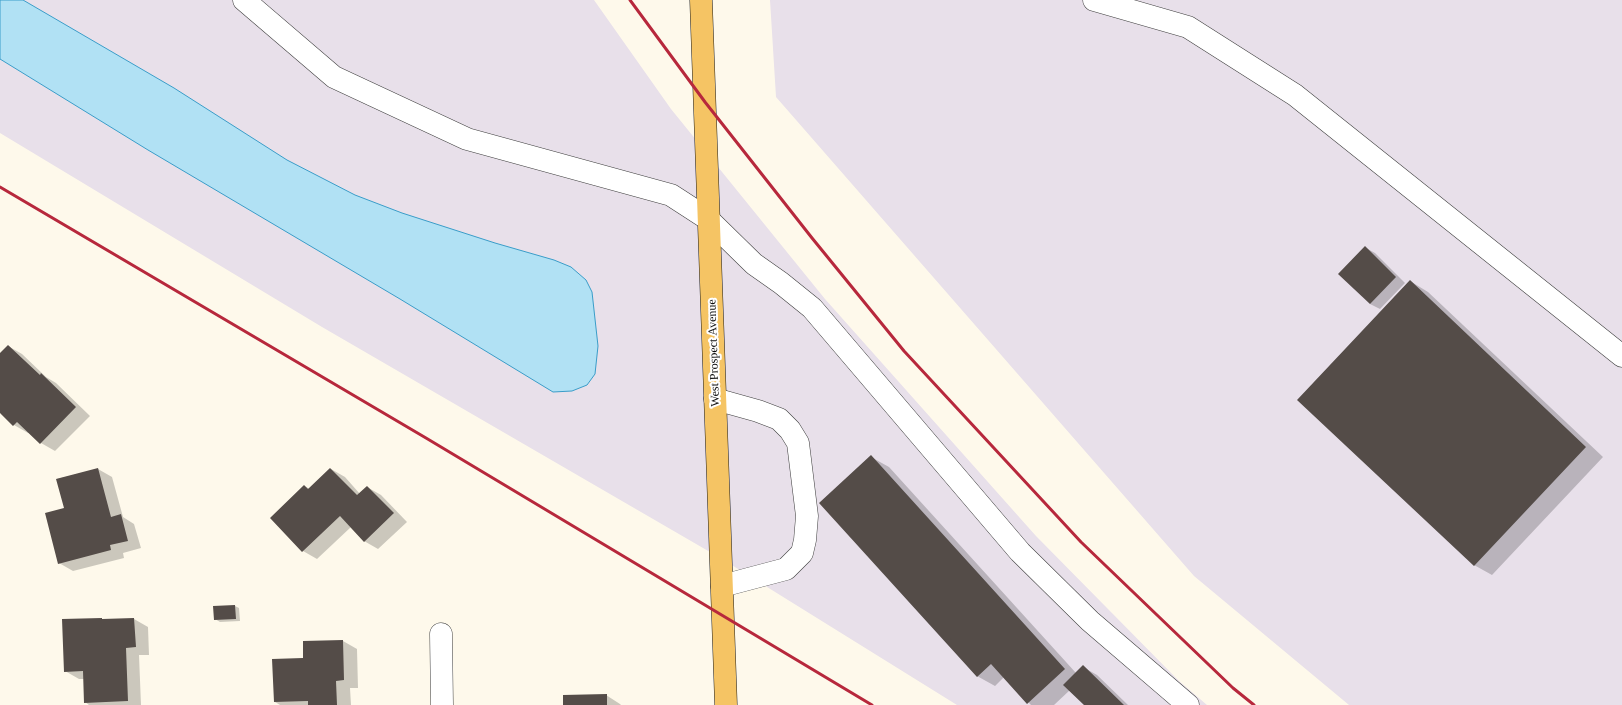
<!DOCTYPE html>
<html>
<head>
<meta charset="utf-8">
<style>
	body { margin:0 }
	canvas { display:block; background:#fef9eb }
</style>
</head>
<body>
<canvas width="1622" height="705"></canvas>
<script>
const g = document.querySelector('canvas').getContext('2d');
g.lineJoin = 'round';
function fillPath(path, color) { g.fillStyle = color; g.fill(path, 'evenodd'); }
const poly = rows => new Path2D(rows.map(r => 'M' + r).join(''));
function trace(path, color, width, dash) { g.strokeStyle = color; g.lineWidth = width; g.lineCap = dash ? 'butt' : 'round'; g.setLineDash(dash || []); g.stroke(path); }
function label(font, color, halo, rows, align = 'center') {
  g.font = font + ' "Times New Roman",serif'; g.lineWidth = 4; g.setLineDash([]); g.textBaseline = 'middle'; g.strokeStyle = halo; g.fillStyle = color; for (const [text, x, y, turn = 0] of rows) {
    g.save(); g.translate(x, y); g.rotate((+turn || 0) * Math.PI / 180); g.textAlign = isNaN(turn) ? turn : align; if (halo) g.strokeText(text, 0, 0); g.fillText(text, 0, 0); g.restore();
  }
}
const industrial = poly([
	[0,0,594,0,671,109,825,299,1036,536,1179,681,1207,705,957,705,722,559,322,327,0,133],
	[770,0,1622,0,1622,705,1349,705,1194,576,776,97]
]);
const water = poly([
	[0,0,23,0,174,88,287,160,355,195,402,213,495,243,554,260,571,267,586,280,592,292,598,346,595,374,587,385,572,391,553,392,400,299,148,150,0,59,0,0]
]);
const shadow = poly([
	[1366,248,1375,253,1405,283,1380,309,1370,304],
	[1410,281,1428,292,1603,457,1492,575,1474,565],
	[8,346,22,354,46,377,56,383,90,416,55,451,41,443,29,432,28,433,14,425,0,411,0,354],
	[871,457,889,467,1076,673,1083,667,1097,675,1128,705,1085,705,1070,690,1054,705,1031,705,1004,677,995,686,977,676],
	[98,469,112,477,123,517,134,524,141,548,123,553,124,558,73,571,59,563,65,509,57,479],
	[331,469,345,477,360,494,367,487,381,495,407,522,378,549,364,541,351,527,317,559,303,551,304,486,310,489],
	[235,606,239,608,240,621,220,622,215,619],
	[134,619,148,627,149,655,139,655,141,705,89,705,85,702,84,679,79,679,65,671,104,620],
	[343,641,357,649,358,688,350,688,351,705,280,705,275,702],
	[606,695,620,704,621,705,564,705]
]);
const building = poly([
	[1365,246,1396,277,1370,304,1338,274],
	[1410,280,1586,447,1474,566,1297,400],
	[8,345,40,375,41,373,76,407,40,444,17,422,13,426,0,413,0,353],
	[871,455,1065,669,1027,704,991,664,977,677,819,503],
	[98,468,111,517,121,514,128,541,110,545,111,550,58,564,45,513,64,508,56,479],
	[330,468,357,495,367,486,394,513,364,542,340,516,302,552,270,518,304,485,308,489],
	[235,605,236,619,214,620,213,606],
	[102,618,102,619,134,618,136,647,126,648,128,701,84,703,83,671,64,672,62,619],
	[343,640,344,680,336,681,337,705,308,705,308,701,274,702,272,659,303,658,303,641],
	[1083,665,1124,705,1084,705,1063,685],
	[607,694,607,705,563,705,563,695]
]);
const minor = poly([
	[244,0,334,77,467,139,671,195,708,219,754,264,781,283,812,308,1020,552,1090,621,1188,705],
	[1094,0,1188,27,1295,95,1622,356],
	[715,399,758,411,779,419,790,430,798,443,807,516,805,540,802,553,786,569,722,586],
	[441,634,442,705]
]);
const major = poly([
	[701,0,726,705]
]);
const rail = poly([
	[630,0,705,102,812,238,904,351,1081,542,1233,688,1254,705],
	[0,187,426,438,872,705]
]);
const streetNames = [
	["West Prospect Avenue",714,353,-92]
];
fillPath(industrial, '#e8e0ea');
fillPath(water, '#b1e1f4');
trace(water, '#3a9dc9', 1);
fillPath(shadow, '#0003');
fillPath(building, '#544c48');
trace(minor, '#3f3f3f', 23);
trace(major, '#1d1d1d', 23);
trace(minor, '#fff', 22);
trace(major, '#f5c464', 22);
trace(rail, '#b7283c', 3);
label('12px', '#0c0c0c', '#fff', streetNames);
</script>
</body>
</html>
